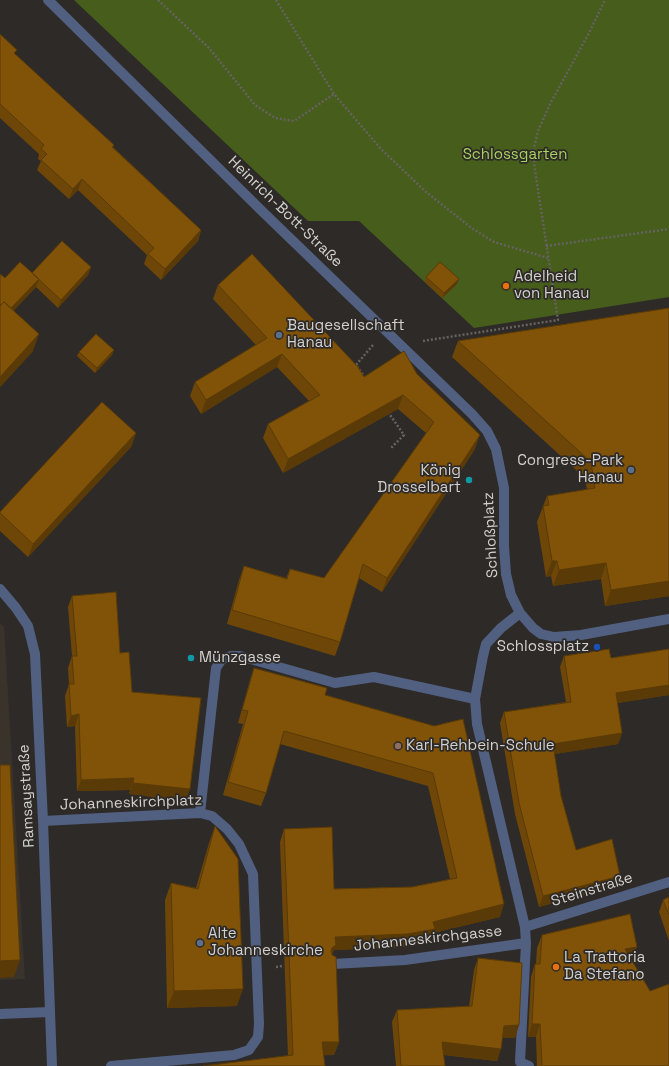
<!DOCTYPE html>
<html>
<head>
<meta charset="utf-8">
<style>
	body { margin:0 }
	canvas { display:block; background:#2d2a27 }
</style>
</head>
<body>
<canvas width="669" height="1066"></canvas>
<script>
const g = document.querySelector('canvas').getContext('2d');
g.lineJoin = 'round';
function fillPath(path, color) { g.fillStyle = color; g.fill(path, 'evenodd'); }
const poly = rows => new Path2D(rows.map(r => 'M' + r).join(''));
function trace(path, color, width, dash) { g.strokeStyle = color; g.lineWidth = width; g.lineCap = dash ? 'butt' : 'round'; g.setLineDash(dash || []); g.stroke(path); }
function label(font, color, halo, rows, align = 'center') {
  g.font = font + ' "Space Grotesk",sans-serif'; g.lineWidth = 3.5; g.setLineDash([]); g.textBaseline = 'middle'; g.strokeStyle = halo; g.fillStyle = color; for (const [text, x, y, turn = 0] of rows) {
    g.save(); g.translate(x, y); g.rotate((+turn || 0) * Math.PI / 180); g.textAlign = isNaN(turn) ? turn : align; if (halo) g.strokeText(text, 0, 0); g.fillText(text, 0, 0); g.restore();
  }
}
const built = poly([
	[0,623,4,627,25,979,0,980]
]);
const green = poly([
	[74,0,669,0,669,297,474,328,359,221,308,221]
]);
const path = poly([
	[158,0,209,48,255,105,275,118,294,121,334,94],
	[276,0,334,94,381,149,426,192,473,229,494,242,548,258],
	[546,246,669,229],
	[423,341,558,320,535,170,533,152,538,131,550,104,589,33,605,0],
	[365,378,356,365,373,345],
	[388,412,404,435,390,449],
	[276,967,282,966]
]);
const street = poly([
	[48,0,265,214,472,414,487,431,496,449,504,488,504,546,506,574,511,595,520,613,533,628,541,634,554,637,581,635,669,619],
	[0,589,16,608,28,626,35,654,43,821,52,1066],
	[520,613,501,628,486,644,483,656,475,699,477,724,525,927,526,943,520,1062,529,1066],
	[200,813,216,668,222,659,231,656,240,656,335,683,374,677,475,699],
	[43,821,200,813,212,816,227,829,239,844,253,874,259,1024,258,1037,249,1050,234,1055,111,1066],
	[525,927,669,882],
	[333,964,405,960,526,943],
	[0,1014,50,1012]
]);
const wall = poly([
	[0,34,15,54,114,145,113,147,201,230,198,241,161,280,144,264,147,255,78,190,69,199,37,170,41,161,38,159,39,154,0,118],
	[91,267,88,275,58,308,36,287,14,310,33,351,0,387,0,274,5,278,32,273],
	[426,277,459,279,457,284,442,298,425,282],
	[218,285,364,377,417,374,475,449,382,592,359,578,340,642,335,656,227,624,239,580,244,566,286,578,290,569,324,578,426,433,398,409,283,473,263,438,268,424,309,401,277,367,201,414,190,396,195,382,256,345,213,299],
	[669,308,669,596,605,606,601,579,553,586,551,576,546,577,537,522,547,496,587,490,585,478,452,357,458,341],
	[79,352,112,355,95,373,77,356],
	[136,433,131,447,28,557,0,531,0,512],
	[72,596,120,653,132,692,186,801,129,794,130,790,77,791,75,726,67,727,65,696,69,684,68,668,72,656,68,607],
	[669,649,669,695,617,703,622,733,618,744,554,754,561,796,576,850,620,876,616,886,539,907,515,814,500,723,504,712,566,702,560,667,564,656,611,658],
	[254,668,325,695,434,726,500,917,433,933,430,942,403,947,334,950,332,954,339,1042,334,1055,288,1056,280,842,284,829,334,889,412,887,450,879,428,786,280,744,266,793,261,806,223,795,243,724,238,723,250,680],
	[215,826,237,1006,167,1008,165,900,171,883,196,888,209,843],
	[669,897,669,941,659,912,663,900],
	[542,935,632,959,631,960,669,1066,537,1066,536,1037,528,1037,531,977,535,964,536,964,537,948],
	[478,958,519,1025,515,1038,502,1038,497,1061,443,1055,445,1066,396,1066,392,1022,397,1010,469,1007,474,970]
]);
const shadedWall = poly([
	[82,179,78,190,69,199,73,189],
	[201,230,198,241,161,280,165,269],
	[91,267,88,275,58,308,61,300],
	[39,279,36,287,6,319,8,311],
	[459,279,457,284,442,298,444,293],
	[39,334,33,351,0,387,0,377],
	[114,350,112,355,95,373,97,368],
	[282,354,277,367,201,414,206,400],
	[403,395,398,409,283,473,288,459],
	[136,433,131,447,28,557,33,544],
	[480,435,475,449,382,592,387,578],
	[552,561,557,561,551,576,546,577],
	[606,563,601,579,553,586,559,570],
	[669,581,669,596,605,606,611,590],
	[669,685,669,695,612,704,616,693],
	[79,714,75,726,67,727,71,716],
	[622,733,618,744,549,755,553,744],
	[134,778,130,790,77,791,81,780],
	[133,783,190,789,186,801,129,794],
	[620,876,616,886,539,907,543,896],
	[504,904,500,917,433,933,430,942,403,947,334,950,331,958,331,950,335,937,433,922],
	[637,947,632,959,620,962,625,949],
	[20,960,14,977,0,978,0,961],
	[243,989,237,1006,167,1008,174,991],
	[532,1024,540,1024,536,1037,528,1037],
	[519,1025,515,1038,499,1038,504,1026],
	[322,1042,339,1042,334,1055,317,1055],
	[442,1042,501,1049,497,1061,438,1054]
]);
const building = poly([
	[0,34,17,50,14,53,102,134,114,145,112,147,201,230,165,269,148,254,154,248,82,179,73,189,41,160,47,154,41,149,44,145,0,104,0,34],
	[62,241,91,267,61,300,32,273,62,241],
	[252,254,358,367,364,377,404,351,417,374,480,435,387,578,363,564,340,642,232,610,244,566,287,579,290,569,324,578,434,422,403,395,288,459,268,424,320,395,282,354,206,400,195,382,267,338,218,285,252,254],
	[20,262,39,279,11,308,4,302,1,305,0,304,0,274,5,278,20,262],
	[440,262,459,279,444,293,426,277,440,262],
	[4,302,39,334,0,377,0,306,4,302],
	[669,308,669,581,611,590,606,563,559,570,557,561,552,561,543,506,549,505,547,496,595,488,591,462,458,341,669,308],
	[96,334,114,350,97,368,79,352,96,334],
	[102,402,136,433,33,544,0,513,0,512,102,402],
	[116,592,120,653,129,652,132,692,201,698,190,789,133,783,134,778,81,780,79,714,71,716,69,684,74,684,72,656,77,656,72,596,116,592],
	[609,649,611,658,669,649,669,685,616,693,622,733,553,744,561,796,576,850,612,839,620,876,543,896,519,803,504,712,571,702,564,656,609,649],
	[254,668,327,688,325,695,434,726,463,719,504,904,433,922,435,929,407,934,335,937,336,945,332,948,331,951,332,955,336,957,339,1042,322,1042,325,1066,203,1066,293,1055,284,829,332,827,334,889,412,887,457,878,433,773,284,731,266,793,228,782,248,711,242,710,254,668],
	[0,765,10,765,20,960,0,961,0,765],
	[215,826,238,859,243,989,174,991,171,883,198,889,215,826],
	[669,897,669,915,663,900,669,897],
	[630,914,637,947,625,949,650,991,669,984,669,1066,542,1066,540,1024,532,1024,535,964,540,964,542,935,630,914],
	[478,958,522,963,519,1025,504,1026,501,1049,442,1042,445,1066,401,1066,397,1010,472,1006,478,958]
]);
const markers = [
	[506,286,4,"#e8710a"],
	[279,335,4,"#5c6f8a"],
	[631,470,4,"#5c6f8a"],
	[469,480,4,"#0f9aa8"],
	[597,647,4,"#1a4fb4"],
	[191,658,4,"#0f9aa8"],
	[398,746,4,"#8d6e63"],
	[200,943,4,"#5c6f8a"],
	[556,967,4,"#e8710a"]
];
const parkNames = [
	["Schlossgarten",515,155]
];
const streetNames = [
	["Heinrich-Bott-Straße",285,212,44],
	["Schloßplatz",491,535,-93],
	["Ramsaystraße",27,796,-93],
	["Johanneskirchplatz",131,803,-2],
	["Steinstraße",592,890,-17],
	["Johanneskirchgasse",428,939,-6]
];
const poiNames = [
	["Adelheid",514,277],
	["von Hanau",514,294],
	["Baugesellschaft",287,326],
	["Hanau",287,343],
	["Congress-Park",623,461,"right"],
	["Hanau",623,478,"right"],
	["König",461,471,"right"],
	["Drosselbart",461,488,"right"],
	["Schlossplatz",589,647,"right"],
	["Münzgasse",199,658],
	["Karl-Rehbein-Schule",406,746],
	["Alte",208,934],
	["Johanneskirche",208,951],
	["La Trattoria",564,958],
	["Da Stefano",564,975]
];
fillPath(built, '#3a332b');
fillPath(green, '#475d1c');
trace(path, '#65625f', 2.5, [2, 2]);
trace(street, '#516080', 10);
fillPath(wall, '#6e4708');
fillPath(shadedWall, '#5a3a06');
fillPath(building, '#805309');
trace(building, '#5a3a06', 1);
for (const [x, y, r, color] of markers) { const dot = new Path2D(); dot.arc(x, y, r, 0, 2 * Math.PI); g.fillStyle = color; g.fill(dot); trace(dot, '#2d2a27', 1.5); }
label('15px', '#a8d35c', '#2d2a27', parkNames);
label('15px', '#d3d1cf', '#2d2a27', streetNames);
label('15px', '#d3d1cf', '#2d2a27', poiNames, 'left');
</script>
</body>
</html>
